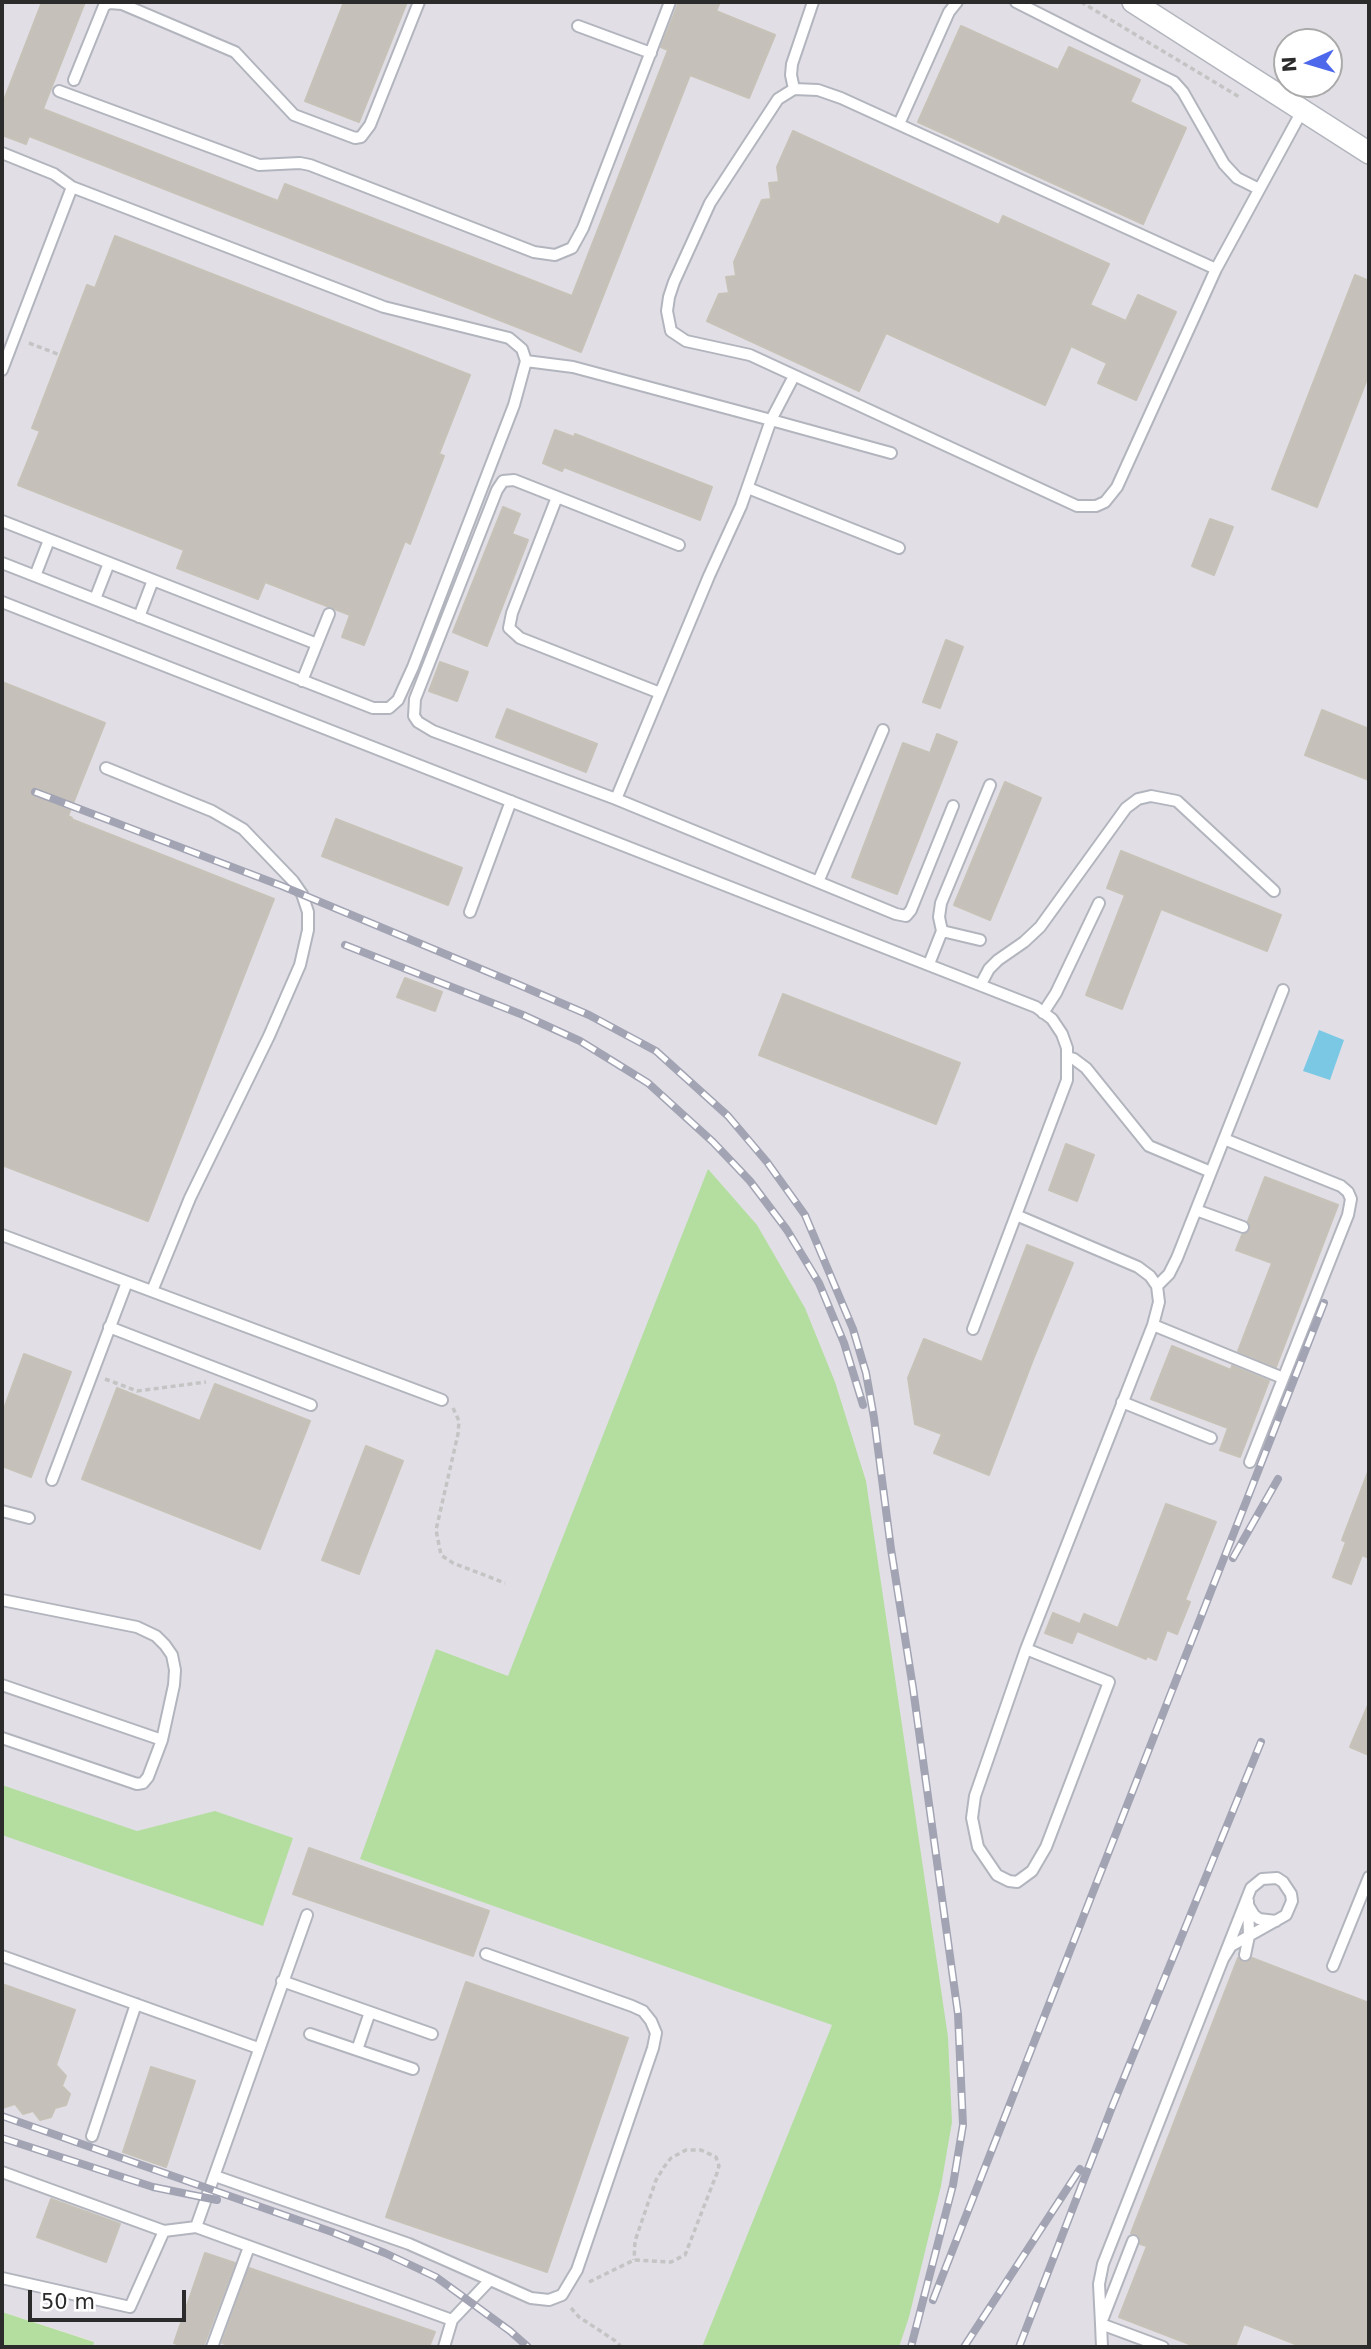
<!DOCTYPE html>
<html>
<head>
<meta charset="utf-8">
<style>
	body { margin:0 }
	#map { position:relative; width:1371px; height:2349px; overflow:hidden; background:#ece6df; font-family:"DejaVu Sans",sans-serif }
	canvas { display:block }
	.frame { position:absolute; inset:0; border:4px solid #2b2b2b; pointer-events:none }
	.north { position:absolute; left:1273px; top:28px; width:70px; height:70px; box-sizing:border-box; background:#fff; border:2px solid #aaa; border-radius:50%; rotate:266deg; font-size:19px; font-weight:700; line-height:28px; text-align:center; color:#2b2b2b }
	.north::after { content:''; display:block; margin:auto; width:24px; height:32px; background:#4d68eb; clip-path:polygon(50% 0,100% 100%,50% 72%,0 100%) }
	.scale { position:absolute; left:28px; top:2290px; width:158px; height:32px; box-sizing:border-box; border:4px solid #2b2b2b; border-top:0; padding-left:9px; font-size:21px; line-height:24px; white-space:nowrap; color:#2b2b2b; -webkit-text-stroke:5px #fff; paint-order:stroke }
</style>
</head>
<body>
<div id="map">
<canvas width="1371" height="2349"></canvas>
<div class="frame"></div>
<div class="north">N</div>
<div class="scale">50 m</div>
</div>
<script>
const g = document.querySelector('canvas').getContext('2d');
g.lineJoin = 'round';
function fillPath(path, color) { g.fillStyle = color; g.fill(path, 'evenodd'); }
const poly = rows => new Path2D(rows.map(r => 'M' + r).join(''));
function trace(path, color, width, dash) { g.strokeStyle = color; g.lineWidth = width; g.lineCap = dash ? 'butt' : 'round'; g.setLineDash(dash || []); g.stroke(path); }
const industrial = poly([
	[2,2,1369,2,1369,2347,93,2347,93,2341,2,2312],
	[1287,42,1329,42,1329,84,1287,84]
]);
const green = poly([
	[708,1169,757,1225,805,1308,835,1382,866,1481,948,2037,952,2122,941,2186,909,2317,899,2347,702,2347,832,2025,360,1859,436,1649,508,1676],
	[2,1785,137,1831,215,1811,293,1838,263,1926,2,1835],
	[2,2312,94,2342,93,2347,2,2347]
]);
const water = poly([
	[1319,1030,1344,1040,1330,1080,1303,1071]
]);
const building = poly([
	[42,2,85,2,43,109,278,201,285,184,572,296,668,50,661,47,679,2,720,2,716,11,775,35,749,98,690,75,581,352,29,136,26,144,2,135,2,105,42,2],
	[344,2,407,2,359,122,305,101,344,2],
	[961,26,1058,70,1069,47,1140,80,1130,102,1186,128,1143,224,918,122,961,26],
	[793,131,999,225,1003,216,1109,264,1090,305,1126,321,1138,295,1176,312,1136,400,1098,383,1107,363,1071,346,1045,405,886,333,859,391,707,321,719,294,729,293,726,277,736,276,734,262,762,200,771,199,769,183,779,182,777,167,793,131],
	[115,236,470,375,439,454,444,456,410,544,405,541,364,645,342,637,350,615,265,582,258,599,177,568,184,550,18,485,40,431,32,428,87,285,95,288,115,236],
	[1355,275,1369,281,1369,374,1317,507,1272,489,1355,275],
	[555,430,574,437,575,434,712,487,700,520,564,467,562,471,543,463,555,430],
	[503,507,520,514,512,534,528,540,487,646,453,632,503,507],
	[1210,519,1233,527,1214,575,1192,566,1210,519],
	[946,640,963,647,940,708,923,702,946,640],
	[440,662,468,672,457,701,429,691,440,662],
	[2,682,105,723,68,816,72,818,71,819,274,899,148,1221,2,1165,2,682],
	[507,709,597,744,586,772,496,737,507,709],
	[1322,710,1369,729,1369,780,1305,755,1322,710],
	[937,734,957,742,897,894,852,877,903,743,930,753,937,734],
	[1005,782,1041,798,990,920,954,905,1005,782],
	[336,819,462,868,448,905,322,856,336,819],
	[1121,851,1281,915,1267,951,1161,909,1122,1009,1086,995,1125,895,1107,888,1121,851],
	[405,978,442,992,435,1011,397,997,405,978],
	[783,994,960,1063,936,1124,759,1055,783,994],
	[1066,1144,1094,1155,1077,1201,1049,1190,1066,1144],
	[1265,1177,1338,1205,1276,1367,1238,1351,1272,1263,1236,1250,1242,1235,1250,1230,1248,1221,1265,1177],
	[1027,1245,1073,1263,1034,1357,989,1475,934,1453,942,1434,915,1424,908,1378,924,1339,982,1362,1027,1245],
	[1172,1346,1231,1370,1232,1366,1269,1381,1240,1457,1220,1450,1228,1428,1151,1399,1172,1346],
	[24,1354,71,1372,31,1477,2,1466,2,1414,24,1354],
	[215,1384,310,1421,260,1549,82,1479,117,1388,200,1421,215,1384],
	[366,1446,403,1461,359,1574,322,1560,366,1446],
	[1368,1472,1369,1558,1362,1555,1351,1584,1333,1577,1346,1542,1342,1540,1368,1472],
	[1166,1504,1216,1522,1185,1600,1190,1602,1177,1634,1167,1630,1156,1660,1147,1656,1146,1659,1077,1631,1072,1643,1045,1633,1053,1613,1080,1624,1084,1614,1118,1628,1166,1504],
	[1369,1703,1369,1755,1350,1747,1369,1703],
	[309,1848,489,1911,473,1956,293,1894,309,1848],
	[1238,1958,1244,1963,1252,1958,1369,2003,1369,2347,1303,2347,1244,2324,1235,2347,1197,2347,1119,2317,1147,2246,1140,2244,1139,2236,1131,2233,1238,1958],
	[466,1982,628,2038,547,2272,386,2217,466,1982],
	[2,1984,75,2010,56,2065,66,2076,62,2086,70,2094,66,2105,55,2108,51,2117,40,2120,33,2111,23,2114,15,2104,2,2108,2,1984],
	[151,2067,195,2081,166,2167,123,2152,151,2067],
	[51,2199,120,2224,106,2262,37,2237,51,2199],
	[205,2253,235,2263,203,2347,185,2347,174,2343,205,2253],
	[249,2268,435,2332,429,2347,236,2347,222,2343,249,2268]
]);
const path = poly([
	[1081,2,1241,98],
	[29,343,60,355],
	[105,1379,137,1391,206,1382],
	[453,1408,459,1421,458,1434,436,1530,441,1555,453,1563,505,1583],
	[589,2282,634,2260,671,2262,685,2255,717,2173,719,2166,716,2157,701,2150,686,2150,671,2158,664,2167,656,2180,635,2241,634,2260],
	[571,2308,579,2317,617,2342,621,2347]
]);
const service = poly([
	[813,2,792,64,791,75,794,89,778,99,710,203,674,282,669,297,667,311,671,331,686,341,750,355,1077,506,1096,506,1105,502,1117,487,1216,269,1302,111],
	[1016,2,1174,82,1183,92,1224,164,1237,178,1259,189],
	[578,26,651,53],
	[74,80,104,6,109,3,122,4,235,52,294,115,355,138,361,137,370,125,419,2],
	[794,89,818,90,841,98,1216,269],
	[59,91,259,165,300,163,310,165,534,252,555,255,572,248,583,228,670,2],
	[899,124,949,12,957,2],
	[2,153,54,174,72,187,384,307,509,338,522,349,526,361,514,405,413,667,398,700,389,708,373,708,2,563],
	[526,361,573,367,771,420,794,376],
	[2,370,72,187],
	[748,488,899,548],
	[557,497,512,613,509,628,520,638,660,693],
	[2,521,317,644],
	[679,545,514,480,503,481,497,490,415,699,414,716,418,722,433,731,616,799,709,576,741,506,771,420,891,453],
	[35,576,49,540],
	[95,599,109,563],
	[2,602,1036,1007,1052,1019,1062,1034,1067,1048,1067,1080,973,1329],
	[139,617,153,580],
	[302,681,329,614],
	[106,768,212,811,243,829,293,881,302,894,308,912,308,930,300,965,269,1036,190,1198,152,1291],
	[616,799,896,914,906,916,911,910,953,806],
	[818,882,883,730],
	[470,912,511,801],
	[980,940,942,931,939,917,941,903,990,785],
	[929,964,942,931],
	[981,984,989,969,998,960,1024,942,1040,927,1126,808,1138,799,1151,796,1177,801,1274,891],
	[1043,1013,1056,993,1099,903],
	[1068,1057,1074,1059,1086,1068,1149,1146,1211,1172],
	[1224,1139,1341,1186,1348,1192,1351,1199,1348,1215,1250,1462],
	[1196,1210,1243,1227],
	[1016,1215,1138,1267,1150,1276,1157,1286],
	[2,1235,442,1400],
	[1153,1325,1283,1378],
	[109,1327,311,1405],
	[1122,1402,1211,1438],
	[52,1480,127,1282],
	[2,1511,29,1518],
	[2,1600,137,1627,156,1636,165,1645,172,1655,175,1670,174,1685,162,1740,2,1685],
	[1026,1649,1109,1682,1046,1847,1032,1871,1017,1882,1009,1881,997,1875,978,1847,972,1818,975,1796,1026,1649,1153,1325,1159,1302,1157,1286,1169,1274,1177,1258,1283,990],
	[2,1738,137,1784,143,1783,148,1777,162,1740],
	[1248,1905,1254,1915,1259,1919,1276,1921],
	[1245,1955,1249,1936,1248,1901],
	[2,1956,258,2048],
	[1333,1966,1369,1877],
	[282,1981,432,2034],
	[310,2034,413,2069],
	[357,2050,370,2012],
	[92,2136,136,2004],
	[2,2172,164,2231,130,2307,2,2278],
	[215,2176,409,2244,531,2298,549,2300,562,2295,577,2270,653,2048,656,2033,651,2021,643,2011,632,2006,486,1954],
	[196,2227,307,1915],
	[164,2231,196,2227,452,2320],
	[1103,2318,1133,2241],
	[1101,2324,1099,2284,1103,2264,1223,1959,1251,1888,1262,1879,1277,1878,1283,1882,1291,1894,1292,1901,1286,1915,1231,1946,1223,1959],
	[212,2347,249,2247],
	[444,2347,452,2320,490,2280],
	[1102,2347,1101,2324,1163,2347]
]);
const minor = poly([
	[1133,2,1369,153]
]);
const rail = poly([
	[35,792,282,886,517,984,589,1015,656,1051,728,1116,767,1162,805,1215,853,1329,866,1373,874,1418,891,1549,913,1688,958,2014,963,2125,953,2185,911,2347],
	[345,945,523,1015,580,1041,648,1083,713,1142,750,1181,787,1230,819,1283,844,1343,863,1405],
	[1233,1558,1278,1479],
	[2,2116,332,2232,385,2253,436,2277,510,2331,528,2347],
	[2,2138,153,2187,217,2200],
	[933,2300,1324,1303],
	[964,2347,1080,2169],
	[1019,2347,1112,2107,1261,1742]
]);
fillPath(industrial, '#e1dfe5');
fillPath(green, '#b4dea0');
fillPath(water, '#7bc8e5');
fillPath(building, '#c5c0ba');
trace(building, '#c7c2b8', 2);
trace(service, '#b2b5be', 14);
trace(minor, '#b2b5be', 24);
trace(path, '#c4c4c4', 3.5, [5, 3.5]);
trace(service, '#fff', 10);
trace(minor, '#fff', 21);
trace(rail, '#a2a4b4', 8);
trace(rail, '#fff', 5, [16]);
</script>
</body>
</html>
